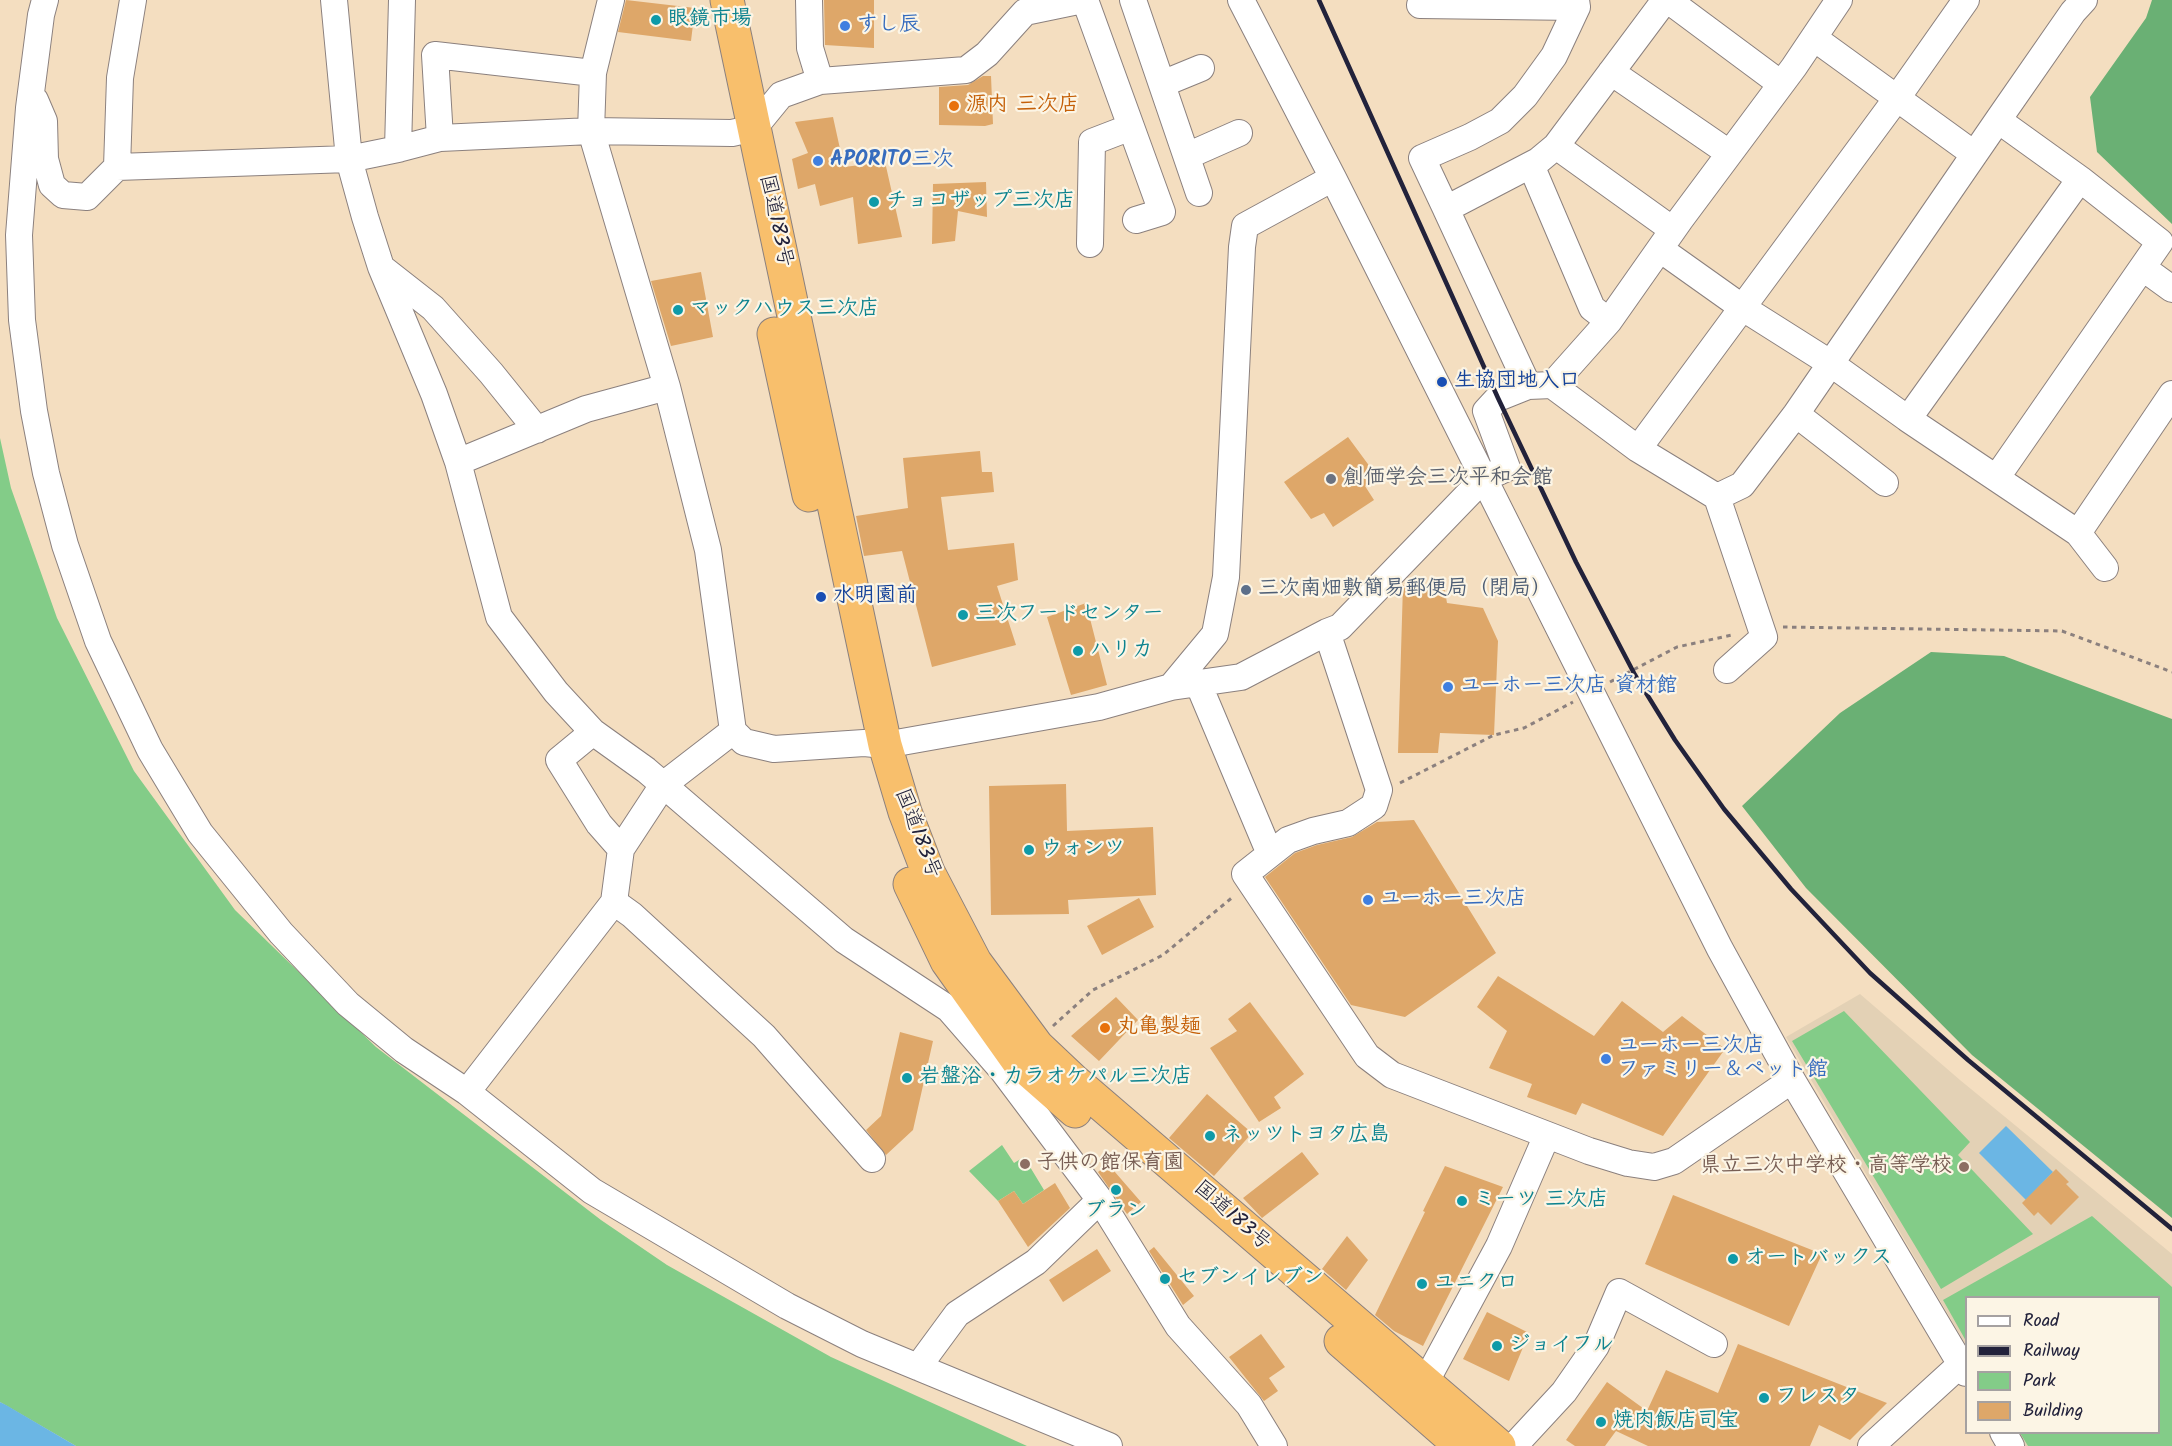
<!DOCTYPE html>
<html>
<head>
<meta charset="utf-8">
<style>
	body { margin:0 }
	#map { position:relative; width:2172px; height:1446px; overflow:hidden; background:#f4dec0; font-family:Kalam,sans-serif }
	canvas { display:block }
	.legend { position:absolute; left:1965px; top:1296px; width:195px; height:138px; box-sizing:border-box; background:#fcf5e5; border:2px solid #a5a1a1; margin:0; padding:8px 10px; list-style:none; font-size:18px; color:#22223b }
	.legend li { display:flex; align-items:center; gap:12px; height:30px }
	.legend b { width:30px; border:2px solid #a5a1a1 }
</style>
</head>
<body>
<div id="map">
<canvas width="2172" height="1446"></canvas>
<ul class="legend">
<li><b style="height:8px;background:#fff"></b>Road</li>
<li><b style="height:8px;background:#22223b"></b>Railway</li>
<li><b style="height:16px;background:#83cc88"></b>Park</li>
<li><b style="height:16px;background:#dea769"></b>Building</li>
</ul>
</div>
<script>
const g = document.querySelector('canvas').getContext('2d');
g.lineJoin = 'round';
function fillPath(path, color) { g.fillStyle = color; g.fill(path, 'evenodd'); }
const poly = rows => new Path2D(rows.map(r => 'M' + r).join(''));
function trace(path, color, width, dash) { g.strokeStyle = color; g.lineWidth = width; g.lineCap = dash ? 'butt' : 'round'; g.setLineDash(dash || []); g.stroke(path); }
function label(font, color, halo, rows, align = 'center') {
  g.font = font + ' Kalam,"Klee One",sans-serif'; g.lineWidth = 4.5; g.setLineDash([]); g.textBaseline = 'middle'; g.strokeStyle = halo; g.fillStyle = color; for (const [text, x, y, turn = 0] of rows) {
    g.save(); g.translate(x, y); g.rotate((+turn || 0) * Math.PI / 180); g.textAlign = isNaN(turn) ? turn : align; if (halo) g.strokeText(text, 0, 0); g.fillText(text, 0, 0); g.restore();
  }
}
const built = poly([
	[1860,994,1960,1080,2172,1254,2172,1446,2025,1446,2018,1433,2158,1432,2158,1298,1966,1298,1966,1345,1786,1037]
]);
const green = poly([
	[0,438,11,488,57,618,134,771,235,910,376,1047,601,1220,667,1265,831,1357,1027,1446,76,1446,0,1402],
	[1844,1011,1970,1142,1958,1155,2033,1234,1941,1289,1792,1041],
	[1002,1145,1014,1163,1024,1157,1044,1190,1023,1204,1014,1191,998,1201,969,1171],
	[2092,1216,2172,1287,2172,1446,2028,1446,2020,1433,2158,1432,2158,1298,1966,1298,1966,1341,1943,1300]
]);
const forest = poly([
	[2152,0,2172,0,2172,224,2097,152,2090,97,2146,18],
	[1931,652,2004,656,2172,719,2172,1218,1972,1055,1806,888,1742,806,1840,713]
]);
const water = poly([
	[2006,1126,2053,1172,2026,1200,1979,1153],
	[0,1402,6,1405,76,1446,0,1446]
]);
const building = poly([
	[626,0,695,8,691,41,618,32],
	[824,0,874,0,874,48,825,45],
	[983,76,991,76,993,124,985,126,939,125,939,87,968,85],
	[833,117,844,167,885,162,902,237,858,244,853,197,820,206,815,184,798,189,792,159,808,153,795,122],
	[986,182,987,217,958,211,955,241,932,244,933,184],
	[701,272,713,337,671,346,651,281],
	[1348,437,1376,475,1365,486,1374,500,1333,527,1324,513,1311,519,1284,482],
	[980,451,982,472,992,472,994,492,941,497,948,550,1014,543,1018,580,997,586,1016,645,932,667,902,551,864,556,856,516,908,508,903,458],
	[1403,585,1444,586,1447,603,1483,608,1498,641,1494,735,1440,733,1438,753,1398,753],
	[1086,603,1107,685,1071,695,1047,617],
	[1066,784,1067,831,1153,827,1156,895,1068,900,1069,914,991,915,989,786],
	[1414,820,1496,953,1405,1017,1351,1005,1265,877,1295,853,1317,845,1352,837,1377,822],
	[1139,898,1154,927,1102,955,1087,926],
	[1498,976,1594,1036,1622,1001,1663,1032,1682,1016,1725,1049,1663,1136,1582,1103,1576,1115,1527,1097,1532,1084,1489,1068,1507,1031,1477,1007],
	[1116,997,1138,1020,1099,1061,1071,1036],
	[1250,1002,1304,1074,1274,1097,1281,1108,1259,1122,1210,1048,1237,1031,1228,1019],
	[900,1032,933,1041,913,1130,886,1155,866,1130,881,1116],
	[1207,1094,1252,1133,1214,1176,1169,1138],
	[1302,1152,1319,1174,1262,1218,1243,1198],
	[1108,1164,1141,1202,1127,1214,1098,1172],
	[1445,1166,1503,1187,1423,1346,1394,1331,1375,1315,1425,1212,1423,1211],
	[2056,1169,2069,1182,2066,1184,2079,1197,2051,1225,2038,1212,2034,1216,2022,1203],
	[1055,1183,1070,1208,1028,1247,998,1201,1014,1191,1023,1204],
	[1673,1195,1822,1254,1789,1326,1645,1264],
	[1347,1236,1368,1260,1346,1290,1322,1269],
	[1154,1247,1194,1296,1183,1305,1149,1251],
	[1097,1249,1111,1271,1063,1302,1049,1280],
	[1487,1312,1529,1333,1509,1381,1463,1359],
	[1261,1334,1285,1367,1269,1378,1278,1391,1264,1401,1229,1357],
	[1738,1344,1887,1403,1850,1440,1819,1425,1810,1446,1648,1446,1616,1431,1605,1446,1575,1446,1566,1440,1607,1382,1647,1411,1666,1370,1718,1393]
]);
const path = poly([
	[1783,627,2062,631,2172,672],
	[1610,682,1677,647,1732,635],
	[1400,783,1494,735,1524,728,1573,702],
	[1053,1026,1093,990,1163,955,1234,896]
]);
const minor = poly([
	[45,0,41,15,29,108,19,235,22,320,34,411,46,473,65,545,98,641,150,750,200,833,281,933,348,1004,404,1050,467,1092,592,1191,787,1306,862,1344,1109,1446],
	[334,0,349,159,365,217,381,267,434,394,458,462,499,617,556,692,593,732,646,770,844,940,949,1009,1003,1071,1100,1200,1178,1326,1249,1405,1274,1446],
	[611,0,593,73,591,131,667,387,708,550,733,731,744,742,774,749,864,743,885,745,1099,707,1171,687,1241,677,1327,632,1340,627,1483,479,1507,468,1486,411,1498,398,1528,386,1552,385,1609,321,1680,220,1794,67,1839,0],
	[809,0,810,48,820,81],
	[1085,0,1162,212,1136,220],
	[1133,0,1199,193],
	[1241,0,1333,178,1720,949,1792,1080,1966,1373],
	[1668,0,1781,84],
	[1420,5,1577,7,1576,0],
	[1814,38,1974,154],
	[1611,72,1729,153],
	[1162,84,1201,68],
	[35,100,44,121,45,159,52,185,63,195,87,197,117,167,349,159,398,149,440,138,591,131,732,133,754,128,781,95,820,81,966,70,987,54,1025,12,1083,0],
	[440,138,435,55,593,73],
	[1556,146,1673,230],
	[398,149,402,0],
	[1187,156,1239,133],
	[1531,165,1592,308,1609,321],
	[117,167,120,78,133,0],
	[1446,209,1422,158,1470,137,1500,121,1525,96,1554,56,1577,7],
	[1090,244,1092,142,1131,127],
	[1660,249,1743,308,1830,363,1908,419,2078,533,2105,568],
	[382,268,433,308,491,373,537,430],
	[2143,268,2172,289],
	[1552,385,1638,449,1717,497,1742,485,1796,414,1998,120,2073,12,2084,0],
	[1528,386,1446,209,1538,161,1556,146,1665,0],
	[1796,414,1885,483],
	[1908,419,2080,179,1998,120],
	[1638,449,1897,98,1966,0],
	[458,462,586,409,667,387],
	[1997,477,2160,242,2080,179],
	[1717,497,1764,637,1727,670],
	[2078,533,2172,394],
	[1327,632,1379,790,1374,806,1348,823,1313,831,1288,840,1245,874,1367,1056,1392,1075,1589,1151,1628,1163,1654,1167,1674,1161,1792,1080],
	[1198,683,1270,854],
	[1171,687,1215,634,1226,577,1242,247,1245,226,1333,178],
	[593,732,559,760,599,824,621,849],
	[614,902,632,915,764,1036,872,1159],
	[467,1092,614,902,621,849,663,785,733,731],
	[918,1367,957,1314,1036,1262,1100,1200],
	[1425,1383,1499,1246,1547,1135],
	[2003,1432,2011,1446],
	[1514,1446,1564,1392,1596,1346,1619,1292,1714,1344],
	[1871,1446,1961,1364]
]);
const highway = poly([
	[727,0,885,745,905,812,928,872,975,962,1037,1046,1073,1080,1499,1446],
	[774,334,809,495],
	[910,884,947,961,1018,1061,1075,1111],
	[1341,1341,1461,1446]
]);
const rail = poly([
	[1319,0,1498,398,1576,562,1635,675,1675,740,1724,809,1791,889,1870,973,1968,1060,2172,1229]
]);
const markers = [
	[656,20,6,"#0f9aa8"],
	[845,26,6,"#3f7fe0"],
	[954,106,6,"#e8710a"],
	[818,161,6,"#3f7fe0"],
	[874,202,6,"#0f9aa8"],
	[678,310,6,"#0f9aa8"],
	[1442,382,6,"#1a4fb4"],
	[1331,479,6,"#6b7280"],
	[1246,590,6,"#5c6f8a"],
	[821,597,6,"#1a4fb4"],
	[963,615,6,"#0f9aa8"],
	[1078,651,6,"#0f9aa8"],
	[1448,687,6,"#3f7fe0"],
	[1029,850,6,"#0f9aa8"],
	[1368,900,6,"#3f7fe0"],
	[1105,1028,6,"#e8710a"],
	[1606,1059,6,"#3f7fe0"],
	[907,1078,6,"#0f9aa8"],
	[1210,1136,6,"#0f9aa8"],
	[1025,1164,6,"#8d6e63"],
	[1964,1167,6,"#8d6e63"],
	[1116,1190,6,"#0f9aa8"],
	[1462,1201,6,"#0f9aa8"],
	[1733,1259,6,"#0f9aa8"],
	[1165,1279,6,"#0f9aa8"],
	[1422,1284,6,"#0f9aa8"],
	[1497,1346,6,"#0f9aa8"],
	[1764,1398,6,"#0f9aa8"],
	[1601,1422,6,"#0f9aa8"]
];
const cultureNames = [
	["眼鏡市場",668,20],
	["チョコザップ三次店",886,202],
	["マックハウス三次店",690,310],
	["三次フードセンター",975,615],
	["ハリカ",1090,651],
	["ウォンツ",1041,850],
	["岩盤浴・カラオケパル三次店",919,1078],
	["ネッツトヨタ広島",1222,1136],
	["ミーツ 三次店",1474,1201],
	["ブラン",1116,1212,"center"],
	["オートバックス",1745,1259],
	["セブンイレブン",1177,1279],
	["ユニクロ",1434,1284],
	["ジョイフル",1509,1346],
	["フレスタ",1776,1398],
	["焼肉飯店司宝",1613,1422]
];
const shopNames = [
	["すし辰",857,26],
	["APORITO三次",830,161],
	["ユーホー三次店 資材館",1460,687],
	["ユーホー三次店",1380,900],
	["ユーホー三次店",1618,1047],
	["ファミリー＆ペット館",1618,1071]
];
const foodNames = [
	["源内 三次店",966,106],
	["丸亀製麺",1117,1028]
];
const streetNames = [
	["国道183号",774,221,78],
	["国道183号",916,834,69],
	["国道183号",1231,1217,41]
];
const transitNames = [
	["生協団地入口",1454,382],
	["水明園前",833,597]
];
const worshipNames = [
	["創価学会三次平和会館",1343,479]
];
const serviceNames = [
	["三次南畑敷簡易郵便局（閉局）",1258,590]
];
const educationNames = [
	["子供の館保育園",1037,1164],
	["県立三次中学校・高等学校",1952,1167,"right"]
];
fillPath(built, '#e3d1b5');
fillPath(green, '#83cc88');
fillPath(forest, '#6ab074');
fillPath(water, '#6bb6e4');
fillPath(building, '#dea769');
trace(minor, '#8b807e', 28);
trace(highway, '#8b807e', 35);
trace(path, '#8b807e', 3, [4.5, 4.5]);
trace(minor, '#fff', 26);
trace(highway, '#f8bf6c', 33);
trace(rail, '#22223b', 4.5);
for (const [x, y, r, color] of markers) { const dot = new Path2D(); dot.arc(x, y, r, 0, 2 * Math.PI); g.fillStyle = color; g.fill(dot); trace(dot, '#fcf5e5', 2); }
label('bold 21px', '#0d838f', '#fcf5e5', cultureNames, 'left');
label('bold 21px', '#366cbe', '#fcf5e5', shopNames, 'left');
label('bold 21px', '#c56008', '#fcf5e5', foodNames, 'left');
label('21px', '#22223b', '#fcf5e5', streetNames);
label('bold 21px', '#164399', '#fcf5e5', transitNames, 'left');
label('bold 21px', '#5b616d', '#fcf5e5', worshipNames, 'left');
label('bold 21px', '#4e5e75', '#fcf5e5', serviceNames, 'left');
label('bold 21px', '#785e54', '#fcf5e5', educationNames, 'left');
</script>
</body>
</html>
